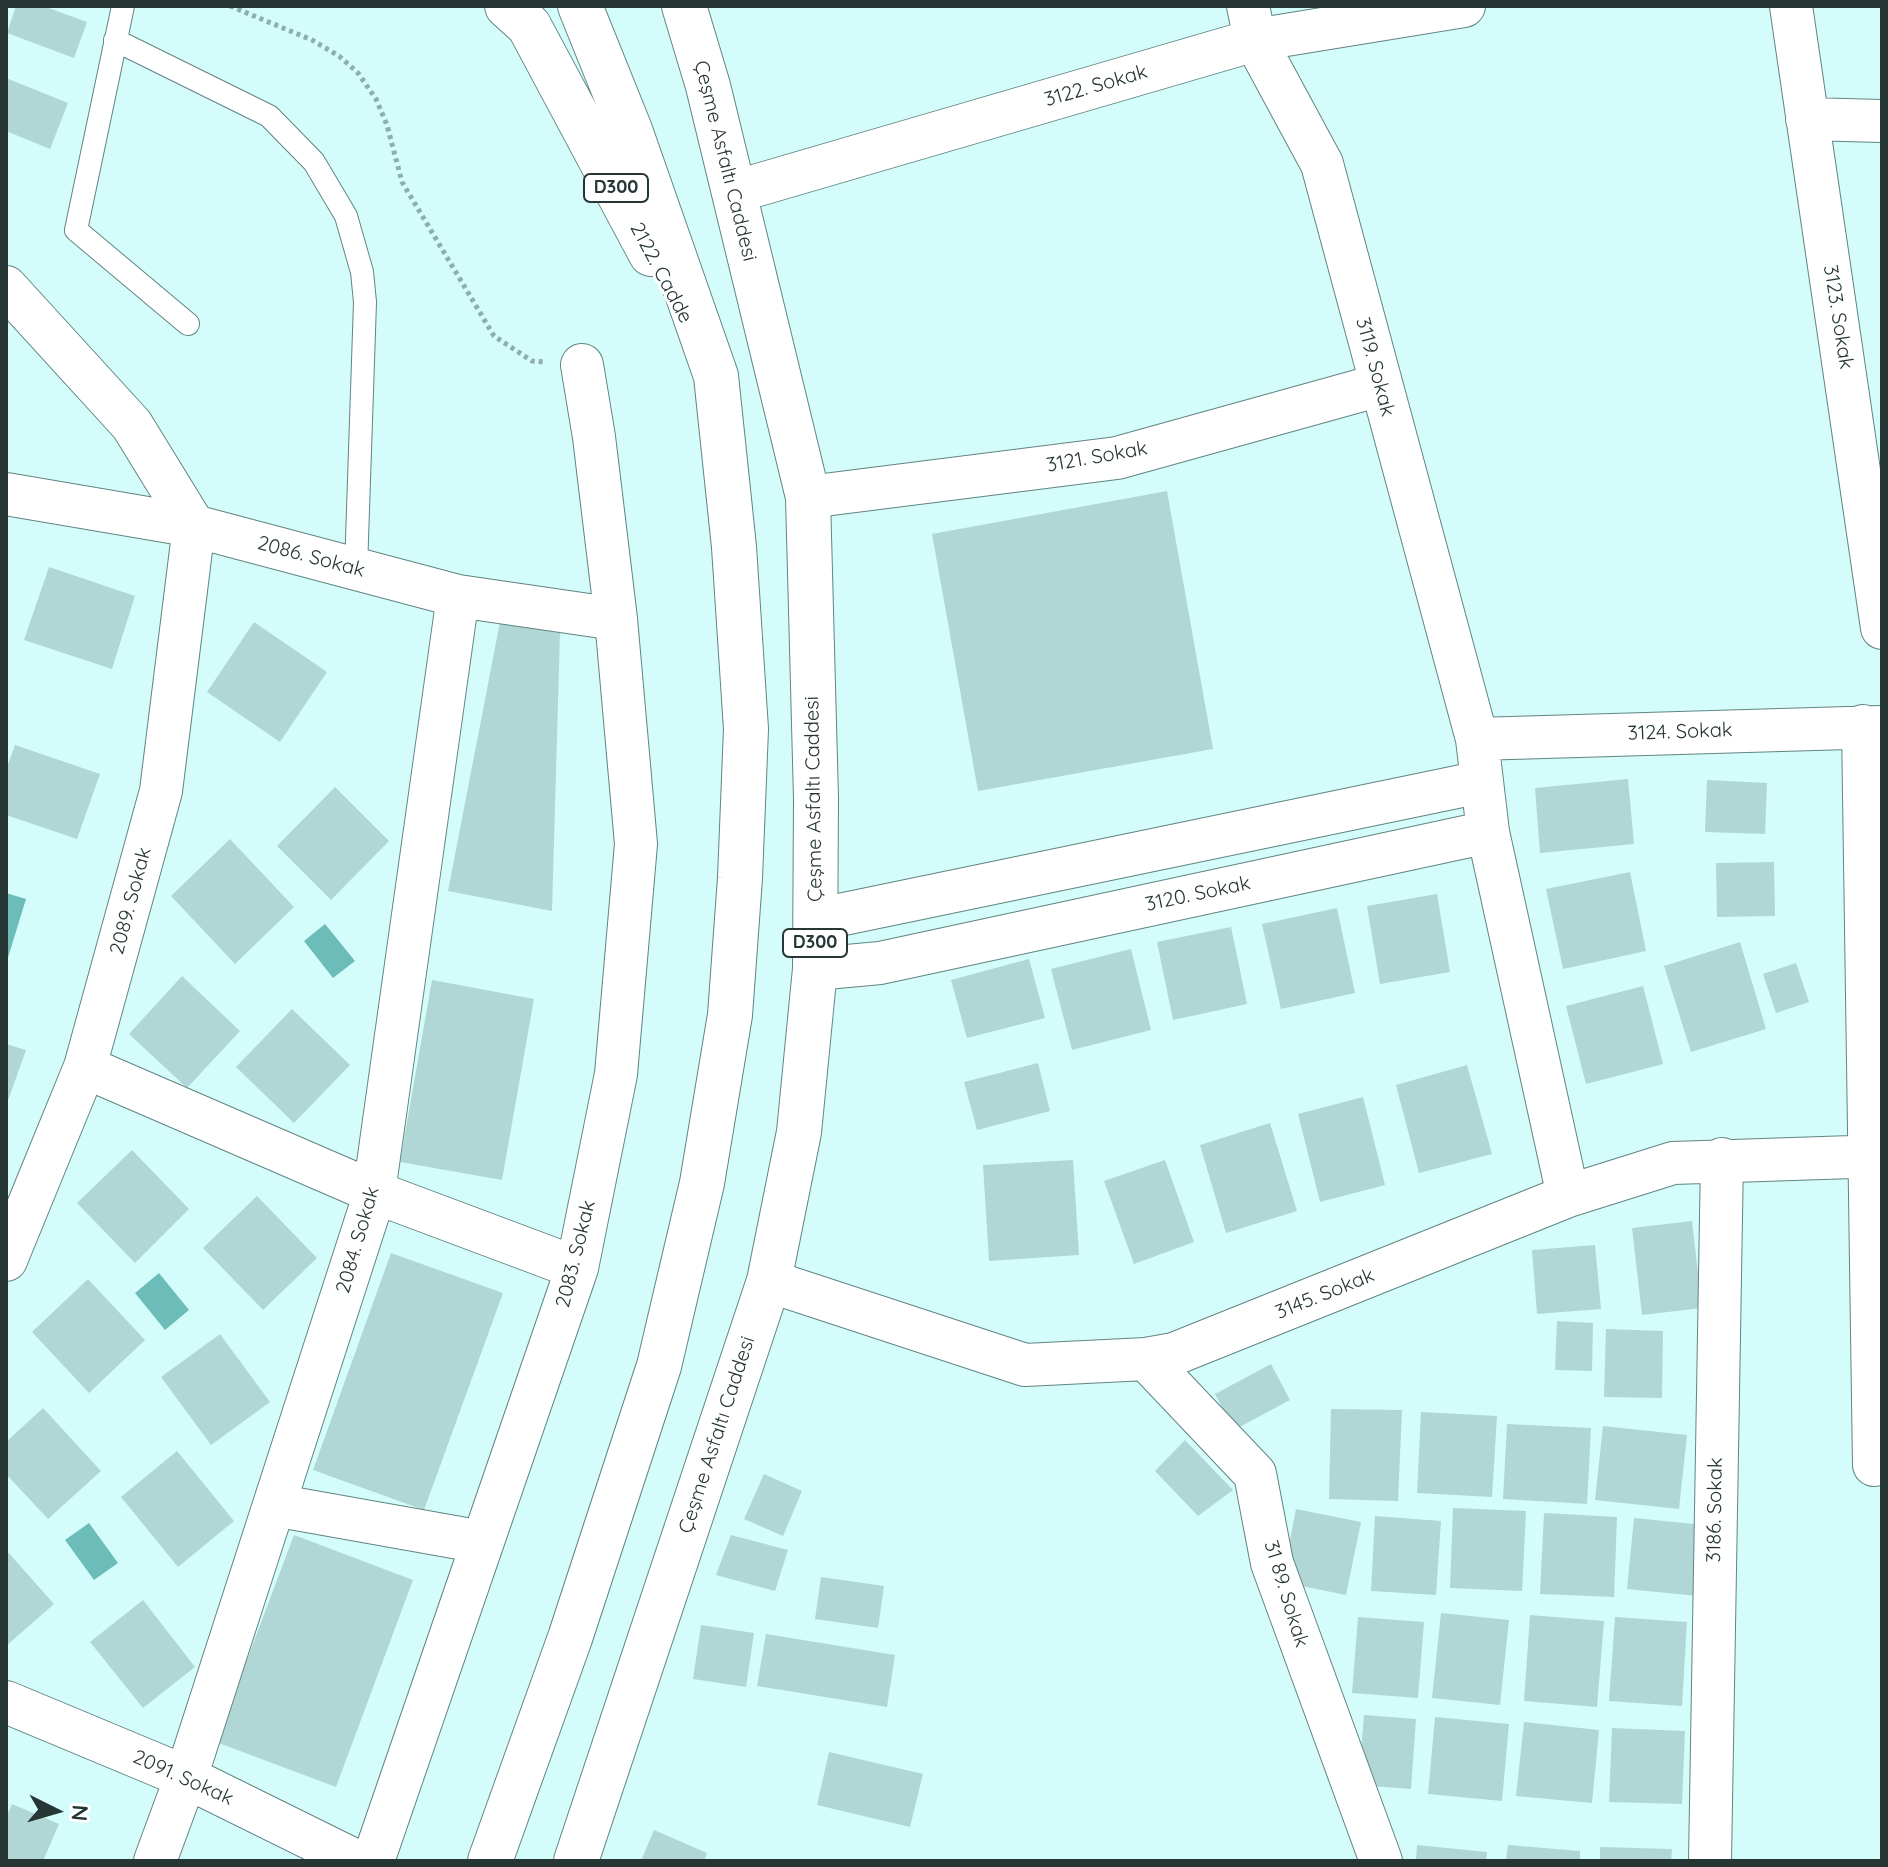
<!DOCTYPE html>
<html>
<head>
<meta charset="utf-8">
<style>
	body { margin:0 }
	#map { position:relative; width:1888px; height:1867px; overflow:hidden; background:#d4fcfa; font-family:Quicksand,sans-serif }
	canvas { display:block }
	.frame { position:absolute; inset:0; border:8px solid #263635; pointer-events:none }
	.north { position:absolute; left:16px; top:1771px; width:80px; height:80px; -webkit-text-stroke:6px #fff; paint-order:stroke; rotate:95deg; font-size:22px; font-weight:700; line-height:32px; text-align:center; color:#263635 }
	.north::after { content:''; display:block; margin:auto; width:28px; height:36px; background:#263635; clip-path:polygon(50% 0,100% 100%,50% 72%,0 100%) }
</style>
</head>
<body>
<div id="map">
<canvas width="1888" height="1867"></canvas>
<div class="frame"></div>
<div class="north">N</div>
</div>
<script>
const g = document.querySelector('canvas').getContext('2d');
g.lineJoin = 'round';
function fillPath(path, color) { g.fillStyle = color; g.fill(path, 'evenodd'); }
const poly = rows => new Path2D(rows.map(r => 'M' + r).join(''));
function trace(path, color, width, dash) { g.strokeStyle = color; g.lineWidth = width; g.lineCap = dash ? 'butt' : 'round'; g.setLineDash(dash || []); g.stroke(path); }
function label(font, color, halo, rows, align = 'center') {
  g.font = font + ' Quicksand,sans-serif'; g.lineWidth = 6; g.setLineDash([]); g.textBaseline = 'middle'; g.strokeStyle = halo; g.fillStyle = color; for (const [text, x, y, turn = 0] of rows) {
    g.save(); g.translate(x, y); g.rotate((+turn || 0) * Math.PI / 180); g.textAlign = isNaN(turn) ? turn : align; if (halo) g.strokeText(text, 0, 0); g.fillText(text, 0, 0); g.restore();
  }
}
const water = poly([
	[6,893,26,899,6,964],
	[325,924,355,961,333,978,304,941],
	[159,1273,189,1310,165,1330,135,1293],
	[89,1523,118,1563,94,1580,65,1540]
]);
const building = poly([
	[16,6,43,6,87,22,74,58,7,33],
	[6,78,68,103,50,149,6,131],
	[1167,491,1213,749,978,791,932,534],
	[49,567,135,596,112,669,24,640],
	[254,622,327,672,280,742,207,692],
	[500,622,560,633,552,911,448,891],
	[15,745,100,774,77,839,6,815,6,770],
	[1628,779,1634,844,1540,853,1535,788],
	[1707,780,1767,783,1765,834,1705,832],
	[335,787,389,841,331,900,277,846],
	[230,839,294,907,235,964,171,896],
	[1774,862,1775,916,1717,917,1716,863],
	[1630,872,1646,951,1563,969,1546,889],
	[1437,894,1450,972,1380,984,1367,906],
	[1337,908,1355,993,1281,1009,1262,924],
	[1231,927,1247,1004,1173,1020,1157,942],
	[1740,942,1766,1029,1691,1052,1664,966],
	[1131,949,1151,1030,1072,1050,1051,969],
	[1029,959,1045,1018,967,1038,951,980],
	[1796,963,1809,1002,1776,1013,1763,974],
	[182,976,240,1031,187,1088,129,1034],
	[432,980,534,999,502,1180,400,1162],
	[1643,986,1663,1064,1586,1084,1566,1006],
	[292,1009,350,1065,294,1123,236,1067],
	[6,1044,26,1050,6,1106],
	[1038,1063,1050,1111,977,1130,964,1082],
	[1467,1065,1492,1154,1419,1173,1396,1085],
	[1363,1097,1385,1185,1320,1202,1298,1114],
	[1270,1123,1297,1211,1226,1233,1200,1145],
	[132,1150,189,1209,135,1263,77,1203],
	[1073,1160,1079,1255,989,1261,983,1165],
	[1165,1160,1194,1242,1134,1264,1104,1181],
	[257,1196,317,1258,263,1310,203,1248],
	[1692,1221,1702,1308,1642,1315,1632,1228],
	[1595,1245,1601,1309,1537,1314,1532,1250],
	[391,1253,503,1293,424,1510,313,1470],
	[88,1279,145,1340,89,1393,32,1332],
	[1557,1321,1593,1323,1592,1371,1555,1370],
	[1606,1329,1663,1331,1662,1398,1604,1397],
	[220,1334,270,1402,211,1445,161,1377],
	[1271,1364,1290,1400,1234,1430,1215,1394],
	[43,1408,101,1471,48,1519,6,1474,6,1442],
	[1331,1409,1402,1410,1398,1501,1329,1499],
	[1421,1412,1497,1416,1492,1497,1417,1493],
	[1507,1424,1591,1428,1587,1504,1503,1499],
	[1603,1426,1687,1435,1679,1509,1595,1500],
	[1185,1440,1233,1490,1198,1516,1155,1471],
	[177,1451,234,1521,178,1567,121,1497],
	[764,1474,802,1491,783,1536,744,1519],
	[1453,1508,1526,1511,1522,1591,1450,1588],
	[1296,1509,1361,1522,1346,1595,1282,1582],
	[1544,1513,1617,1517,1614,1597,1540,1594],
	[1375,1516,1441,1521,1436,1595,1371,1591],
	[1634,1518,1704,1525,1697,1596,1627,1589],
	[294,1535,413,1580,336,1787,216,1742],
	[731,1535,788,1550,775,1591,716,1575],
	[6,1550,54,1604,6,1646],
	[821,1577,884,1586,878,1628,815,1619],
	[143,1600,195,1667,143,1708,90,1642],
	[1441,1613,1509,1620,1500,1705,1432,1698],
	[1530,1615,1604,1621,1597,1707,1524,1701],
	[1358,1617,1424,1622,1418,1698,1352,1693],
	[1615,1617,1687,1622,1682,1706,1609,1701],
	[701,1625,754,1633,746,1687,693,1679],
	[766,1634,895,1655,887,1707,757,1686],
	[1364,1715,1416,1719,1411,1789,1358,1785],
	[1435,1717,1509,1724,1502,1801,1428,1794],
	[1524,1722,1599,1730,1592,1803,1516,1796],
	[1612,1728,1685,1731,1682,1804,1609,1802],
	[829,1752,923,1774,910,1827,817,1805],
	[12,1804,59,1824,43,1861,6,1861,6,1818],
	[654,1830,707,1853,704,1861,641,1861],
	[1417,1845,1487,1852,1486,1861,1416,1861],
	[1508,1845,1580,1851,1580,1861,1506,1861],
	[1600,1847,1672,1849,1671,1861,1600,1861]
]);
const path = poly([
	[230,6,312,40,339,56,358,73,376,99,387,125,402,182,494,336,532,361,545,362]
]);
const service = poly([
	[123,6,76,230,188,324],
	[115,40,269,116,314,162,346,216,362,272,365,302,356,569]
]);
const minor = poly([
	[1791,6,1882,628],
	[1807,119,1882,121],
	[734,192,1255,40,1464,6],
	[6,287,132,425,194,526,161,791,85,1067,6,1260],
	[6,494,194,526,458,596,616,619],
	[808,497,1117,458,1380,385],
	[1863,726,1874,1465,1882,1464],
	[1477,739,1882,727],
	[1488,832,1568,1196],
	[815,920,1481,782],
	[815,969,880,963,1488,832,1477,739,1322,164,1255,40,1248,6],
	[85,1067,374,1192,577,1268],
	[769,1281,1025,1365,1146,1359,1174,1354,1568,1196,1673,1163,1882,1156],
	[1146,1359,1255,1474,1272,1563,1381,1861],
	[274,1505,482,1542],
	[6,1702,186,1777,356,1861],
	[155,1861,186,1777,373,1199,458,596],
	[373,1861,577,1268,616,1074,636,844,616,619,594,437,582,365],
	[1710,1861,1722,1159]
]);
const trunk = poly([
	[507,6,529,26,651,254],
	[490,1861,570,1638,659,1366,702,1183,730,1015,740,878,746,729,734,547,716,376,630,130,580,6],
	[576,1861,769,1281,799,1132,815,969,816,799,808,497,708,86,684,6]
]);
const shields = [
	[616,188,64],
	[815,943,64]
];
const shieldNames = [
	["D300",616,188],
	["D300",815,943]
];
const streetNames = [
	["3122. Sokak",1096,86,-16],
	["Çeşme Asfaltı Caddesi",725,161,76],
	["2122. Cadde",661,273,62],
	["3123. Sokak",1838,317,81],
	["3119. Sokak",1375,367,75],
	["3121. Sokak",1097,457,-10],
	["2086. Sokak",311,557,15],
	["3124. Sokak",1680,732,-2],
	["Çeşme Asfaltı Caddesi",814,799,-91],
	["3120. Sokak",1198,894,-12],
	["2089. Sokak",131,901,-75],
	["2084. Sokak",358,1240,-74],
	["2083. Sokak",576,1254,-76],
	["3145. Sokak",1325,1294,-22],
	["Çeşme Asfaltı Caddesi",717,1435,-72],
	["3186. Sokak",1715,1510,-89],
	["31 89. Sokak",1286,1594,73],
	["2091. Sokak",183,1778,24]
];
fillPath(water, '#6cbdba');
fillPath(building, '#b0d7d5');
trace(service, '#608583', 24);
trace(minor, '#608583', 44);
trace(trunk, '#608583', 46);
trace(path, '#8fadac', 5, [4, 4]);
trace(service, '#fff', 22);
trace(minor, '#fff', 42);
trace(trunk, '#fff', 44);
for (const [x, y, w] of shields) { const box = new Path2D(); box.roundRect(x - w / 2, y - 14, w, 28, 6); g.fillStyle = '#fff'; g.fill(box); trace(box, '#263635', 2); }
label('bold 18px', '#263635', null, shieldNames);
label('20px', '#263635', '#fff', streetNames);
</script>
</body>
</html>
